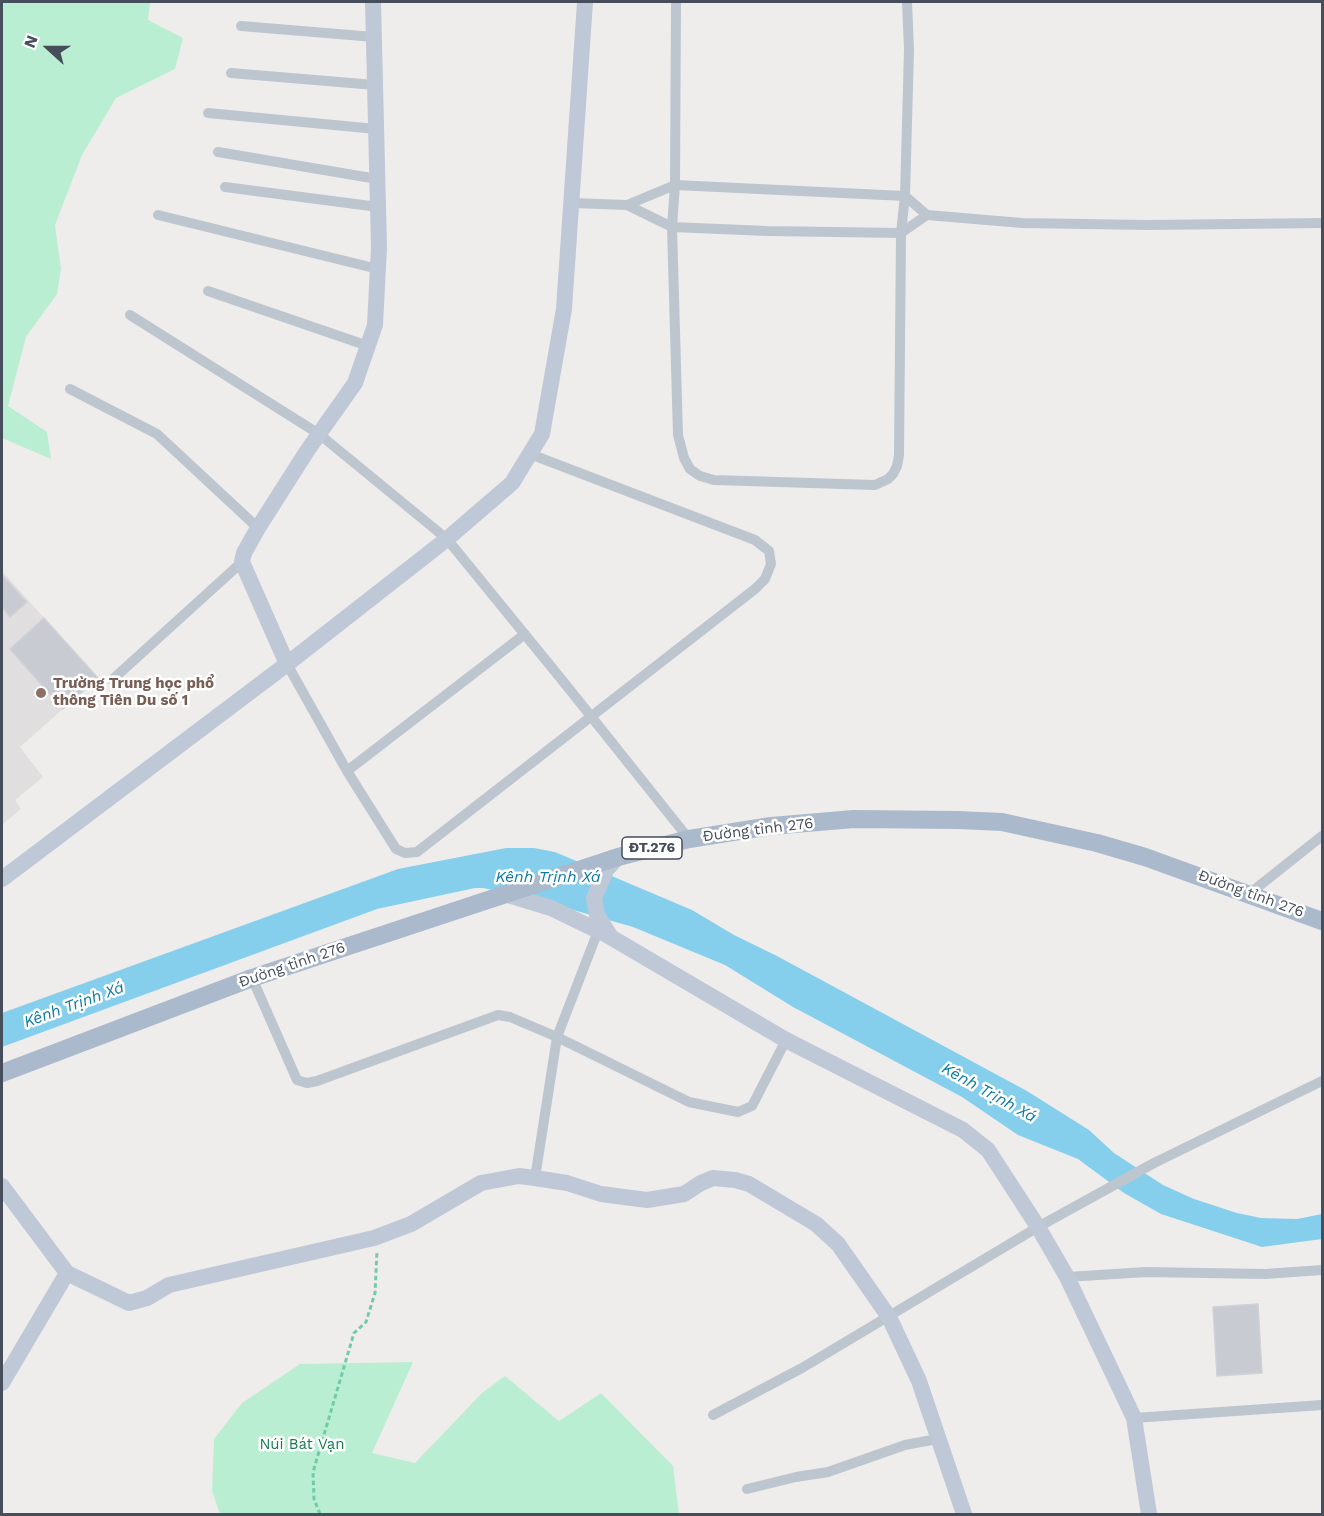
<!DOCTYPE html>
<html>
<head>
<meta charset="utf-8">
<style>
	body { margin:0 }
	#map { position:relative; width:1324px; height:1516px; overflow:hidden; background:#efedec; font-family:"Work Sans",sans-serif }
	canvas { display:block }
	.frame { position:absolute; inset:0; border:3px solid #454e5a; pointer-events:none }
	.north { position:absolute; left:18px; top:18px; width:60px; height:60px; -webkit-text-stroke:4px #fff; paint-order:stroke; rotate:291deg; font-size:16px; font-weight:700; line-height:24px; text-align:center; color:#454e5a }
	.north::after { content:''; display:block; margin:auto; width:21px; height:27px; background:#454e5a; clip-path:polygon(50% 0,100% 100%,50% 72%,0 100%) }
</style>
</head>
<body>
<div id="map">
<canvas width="1324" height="1516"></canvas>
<div class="frame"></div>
<div class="north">N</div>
</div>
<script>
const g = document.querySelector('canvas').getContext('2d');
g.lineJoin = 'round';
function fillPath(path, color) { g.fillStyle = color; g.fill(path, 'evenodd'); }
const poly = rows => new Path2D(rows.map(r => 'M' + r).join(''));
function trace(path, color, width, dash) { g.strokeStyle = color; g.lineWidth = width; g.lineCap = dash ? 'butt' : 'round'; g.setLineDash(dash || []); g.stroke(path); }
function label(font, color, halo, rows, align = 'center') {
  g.font = font + ' "Work Sans",sans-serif'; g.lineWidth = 5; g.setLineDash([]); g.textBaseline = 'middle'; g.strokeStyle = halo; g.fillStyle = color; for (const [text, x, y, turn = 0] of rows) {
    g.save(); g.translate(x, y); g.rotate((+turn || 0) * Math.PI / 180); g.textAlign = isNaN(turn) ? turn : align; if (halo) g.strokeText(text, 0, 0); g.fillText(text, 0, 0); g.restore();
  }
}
const education = poly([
	[2,571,98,678,20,747,43,777,15,800,21,809,2,825]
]);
const green = poly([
	[2,2,150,2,148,20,183,38,175,69,116,98,82,155,55,225,61,269,57,294,26,337,8,406,47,432,51,459,2,438],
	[413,1362,372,1453,415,1463,482,1393,505,1376,559,1421,601,1393,673,1466,679,1514,220,1514,212,1491,214,1439,242,1403,300,1364]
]);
const water = poly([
	[506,848,534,848,555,852,692,910,734,935,777,956,1027,1091,1089,1130,1114,1153,1163,1185,1194,1199,1237,1213,1261,1218,1297,1219,1322,1214,1322,1239,1262,1247,1161,1214,1124,1193,1078,1159,1018,1135,962,1097,793,1007,725,965,633,927,535,899,483,888,475,888,377,909,2,1047,2,1013,398,869]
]);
const building = poly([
	[2,575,27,602,10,617,2,607,2,575],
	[44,618,98,678,63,709,10,649,44,618],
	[1258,1304,1262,1373,1217,1376,1213,1307,1258,1304]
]);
const path = poly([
	[320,1514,314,1499,313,1472,354,1333,366,1322,375,1293,377,1251]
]);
const street = poly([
	[676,2,675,185,672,227,678,435,684,458,690,469,700,476,714,480,875,485,888,479,893,474,897,466,899,455,901,233,905,196,909,50,907,2],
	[241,26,374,37],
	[231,73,375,85],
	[208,113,376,129],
	[218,152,377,179],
	[225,187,378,207],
	[572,203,627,205,675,185,905,196,927,215,1022,223,1148,225,1322,223],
	[627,205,672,227,767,231,901,233,927,215],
	[158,215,378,269],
	[208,291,368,346],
	[130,315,319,434,447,539,562,680,689,839],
	[70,389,157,434,258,528],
	[287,664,347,771,396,849,405,853,417,852,755,589,765,579,771,564,769,551,755,540,530,454],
	[112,680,242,562],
	[347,771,525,634],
	[1249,894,1322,836],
	[252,978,297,1080,307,1083,317,1081,498,1015,510,1017,557,1037,689,1102,738,1112,752,1106,786,1040],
	[535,1178,557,1037,598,931],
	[1067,1277,1146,1272,1265,1274,1322,1270],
	[713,1415,802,1368,1038,1227,1154,1163,1322,1081],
	[1134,1418,1322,1405],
	[747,1489,796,1477,828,1472,905,1445,937,1439]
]);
const secondary = poly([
	[287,664,242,562,244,553,258,528,307,451,355,383,375,325,379,248,373,2],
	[2,879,287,664,447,539,512,483,542,434,564,309,585,2],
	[505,894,551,908,607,935,786,1040,963,1130,988,1150,1038,1227,1067,1277,1134,1418,1149,1514],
	[611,937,597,915,594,898,606,870,618,857],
	[2,1186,67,1273,129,1303,147,1298,169,1285,374,1238,411,1224,481,1183,519,1176,535,1178,567,1183,601,1194,647,1200,684,1194,701,1183,713,1178,735,1180,749,1184,816,1224,838,1244,889,1317,919,1381,964,1514],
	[2,1383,67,1273]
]);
const primary = poly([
	[2,1073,252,978,618,857,689,839,771,826,854,819,958,820,1002,822,1097,843,1145,857,1322,921]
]);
const markers = [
	[41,693,6,"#8d6e63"]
];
const shields = [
	[652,848,60]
];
const shieldNames = [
	["ĐT.276",652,848]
];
const educationNames = [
	["Trường Trung học phổ",53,684],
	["thông Tiên Du số 1",53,701]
];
const streetNames = [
	["Đường tỉnh 276",758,830,-7],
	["Đường tỉnh 276",1251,894,20],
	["Đường tỉnh 276",292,965,-19]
];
const parkNames = [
	["Núi Bát Vạn",302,1445]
];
const waterNames = [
	["Kênh Trịnh Xá",548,877],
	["Kênh Trịnh Xá",74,1005,-20],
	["Kênh Trịnh Xá",989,1093,29]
];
fillPath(education, '#e0dede');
fillPath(green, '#b9eed2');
fillPath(water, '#86cfec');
fillPath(building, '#c9cbd3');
trace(building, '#d0d2d8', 1.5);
trace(path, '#71cca6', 3, [4.5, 3]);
trace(street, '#bdc6cf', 10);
trace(secondary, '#bfc8d6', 16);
trace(primary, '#abb9cc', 18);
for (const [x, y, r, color] of markers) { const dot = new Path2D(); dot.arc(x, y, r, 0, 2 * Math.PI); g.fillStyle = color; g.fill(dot); trace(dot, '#fff', 2); }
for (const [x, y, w] of shields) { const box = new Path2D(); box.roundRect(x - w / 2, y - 11, w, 22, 4.5); g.fillStyle = '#fff'; g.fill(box); trace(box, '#454e5a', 1.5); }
label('bold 14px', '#454e5a', null, shieldNames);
label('bold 15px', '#785e54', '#fff', educationNames, 'left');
label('15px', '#454e5a', '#fff', streetNames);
label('15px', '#167b50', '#fff', parkNames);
label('italic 16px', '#0b7aa7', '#fff', waterNames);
</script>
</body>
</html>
